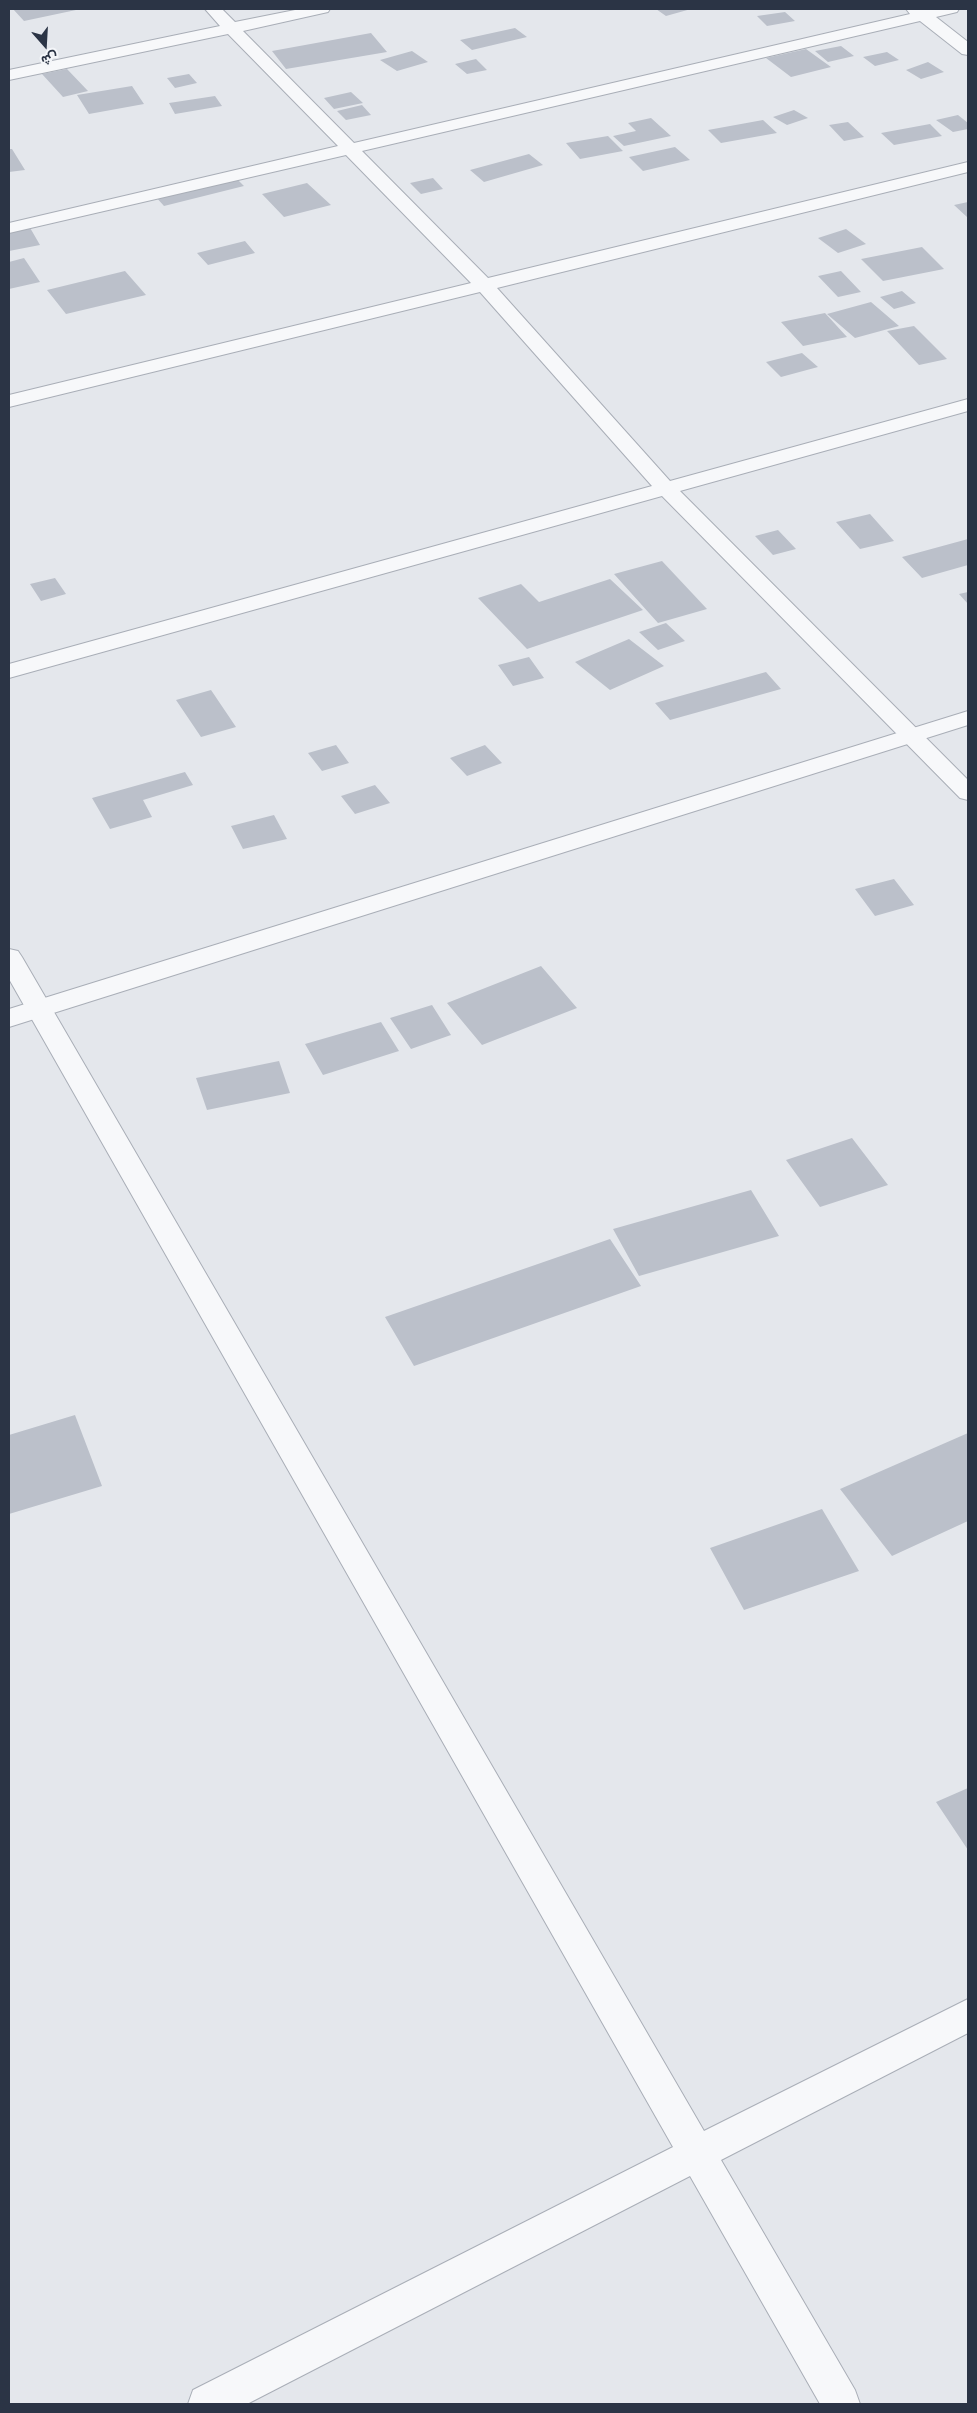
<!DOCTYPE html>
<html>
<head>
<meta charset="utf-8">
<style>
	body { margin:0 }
	#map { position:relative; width:977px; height:2413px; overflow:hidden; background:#e4e7ec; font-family:"DM Sans",Vazirmatn,sans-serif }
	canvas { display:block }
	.frame { position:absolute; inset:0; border:10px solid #2b3445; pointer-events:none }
	.north { position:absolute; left:20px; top:20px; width:50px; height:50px; -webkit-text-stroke:4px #f4f6f9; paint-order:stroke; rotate:161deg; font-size:14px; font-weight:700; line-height:20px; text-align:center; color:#2b3445 }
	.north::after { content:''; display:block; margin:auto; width:18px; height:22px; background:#2b3445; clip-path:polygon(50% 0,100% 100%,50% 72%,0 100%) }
</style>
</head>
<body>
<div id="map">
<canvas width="977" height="2413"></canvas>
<div class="frame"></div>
<div class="north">ش</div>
</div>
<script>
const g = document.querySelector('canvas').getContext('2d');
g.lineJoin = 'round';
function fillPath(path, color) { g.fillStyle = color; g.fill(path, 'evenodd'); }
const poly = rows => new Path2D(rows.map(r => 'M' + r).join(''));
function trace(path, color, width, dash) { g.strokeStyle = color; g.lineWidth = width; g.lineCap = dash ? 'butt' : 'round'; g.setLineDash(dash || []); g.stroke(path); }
const building = poly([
	[13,9,76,9,76,10,24,21],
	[656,9,691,9,666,16],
	[785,12,795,21,767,26,757,16],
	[515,28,527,37,472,50,460,40],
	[371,33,387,52,286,69,272,51],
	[841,46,854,56,828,62,815,51],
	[806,49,831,67,791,77,766,58],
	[412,51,428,62,397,71,380,60],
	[887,52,899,60,875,66,863,57],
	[476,59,487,70,467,74,455,64],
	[928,62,944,72,921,79,906,70],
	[67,69,88,91,63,97,42,74],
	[189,74,197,83,175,88,167,78],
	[132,86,144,104,89,114,77,95],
	[351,92,363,103,334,109,324,98],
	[215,96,222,106,175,114,169,103],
	[362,105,371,115,346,120,337,111],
	[794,110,808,118,787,125,773,117],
	[958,115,968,123,968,129,953,132,936,120],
	[651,118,671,136,624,146,613,136,636,131,628,123],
	[763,120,777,133,721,143,708,130],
	[848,122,864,137,844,141,829,125],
	[930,124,942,136,894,145,881,133],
	[608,136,623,151,580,159,566,143],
	[675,147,690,160,643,171,629,157],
	[9,149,12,149,25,170,9,172],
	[529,154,543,165,484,182,470,170],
	[235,177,244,186,164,206,155,196],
	[433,178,443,189,421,194,410,183],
	[307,183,331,205,284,217,262,194],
	[968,202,968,216,967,217,954,205],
	[29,226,40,245,9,251,9,230],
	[846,229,866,244,838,253,818,238],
	[245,241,255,253,208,265,197,253],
	[922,247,944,269,883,281,861,259],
	[24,258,40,282,9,289,9,262],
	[125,271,146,295,66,314,47,290],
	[841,271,861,292,838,297,818,276],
	[902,291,916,303,894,309,880,297],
	[871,302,899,326,855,338,827,314],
	[825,313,847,337,803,346,781,322],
	[914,326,947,359,919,365,887,331],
	[802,353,818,367,781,377,766,362],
	[870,514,894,541,860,549,836,522],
	[778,530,796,549,773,555,755,536],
	[968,539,968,565,922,578,902,557],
	[662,561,707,609,658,623,614,574],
	[55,578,66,594,41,601,30,584],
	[610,579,643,610,527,649,478,598,521,584,539,602],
	[968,592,968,604,959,594],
	[666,623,685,641,658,650,639,632],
	[629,639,664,666,610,690,575,662],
	[529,657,544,678,513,686,498,665],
	[766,672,781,689,670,720,655,703],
	[211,690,236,727,201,737,176,700],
	[336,745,349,763,322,771,308,753],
	[485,745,502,763,467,776,450,758],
	[185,772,193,785,143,800,152,817,110,829,92,798],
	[375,785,390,803,355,814,341,796],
	[274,815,287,839,243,849,231,826],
	[894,879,914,905,875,916,855,889],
	[541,966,577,1008,482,1045,447,1003],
	[432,1005,451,1035,411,1049,390,1018],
	[381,1022,399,1051,323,1075,305,1044],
	[279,1061,290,1093,207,1110,196,1078],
	[852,1138,888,1185,820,1207,786,1160],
	[751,1190,779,1236,639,1276,613,1229],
	[610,1239,641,1286,414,1366,385,1317],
	[75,1415,102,1486,9,1514,9,1435],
	[968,1433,968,1521,892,1556,840,1489],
	[822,1509,859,1571,744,1610,710,1548],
	[968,1788,968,1850,936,1802]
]);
const minor = poly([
	[205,9,222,9,235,22,300,9,330,9,328,12,243,31,354,143,910,14,906,9,959,9,957,12,936,17,968,42,968,55,962,54,920,21,362,151,488,278,968,162,968,172,497,288,670,481,968,399,968,411,680,491,968,780,968,800,960,798,662,496,9,678,9,664,652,486,480,292,9,407,9,395,471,283,346,155,9,233,9,223,338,146,228,34,9,80,9,70,220,26,205,9],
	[9,949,18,951,22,957,704,2131,968,1999,968,2033,721,2160,855,2390,860,2404,820,2404,690,2176,247,2404,188,2404,193,2390,673,2147,9,979,9,949]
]);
const tertiary = poly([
	[968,711,968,725,9,1027,9,1009,968,711]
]);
fillPath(building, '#bbc0ca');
trace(minor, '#a9aeb7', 2);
trace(tertiary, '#a9aeb7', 2);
fillPath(minor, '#f7f8fa');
fillPath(tertiary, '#f7f8fa');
</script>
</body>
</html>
